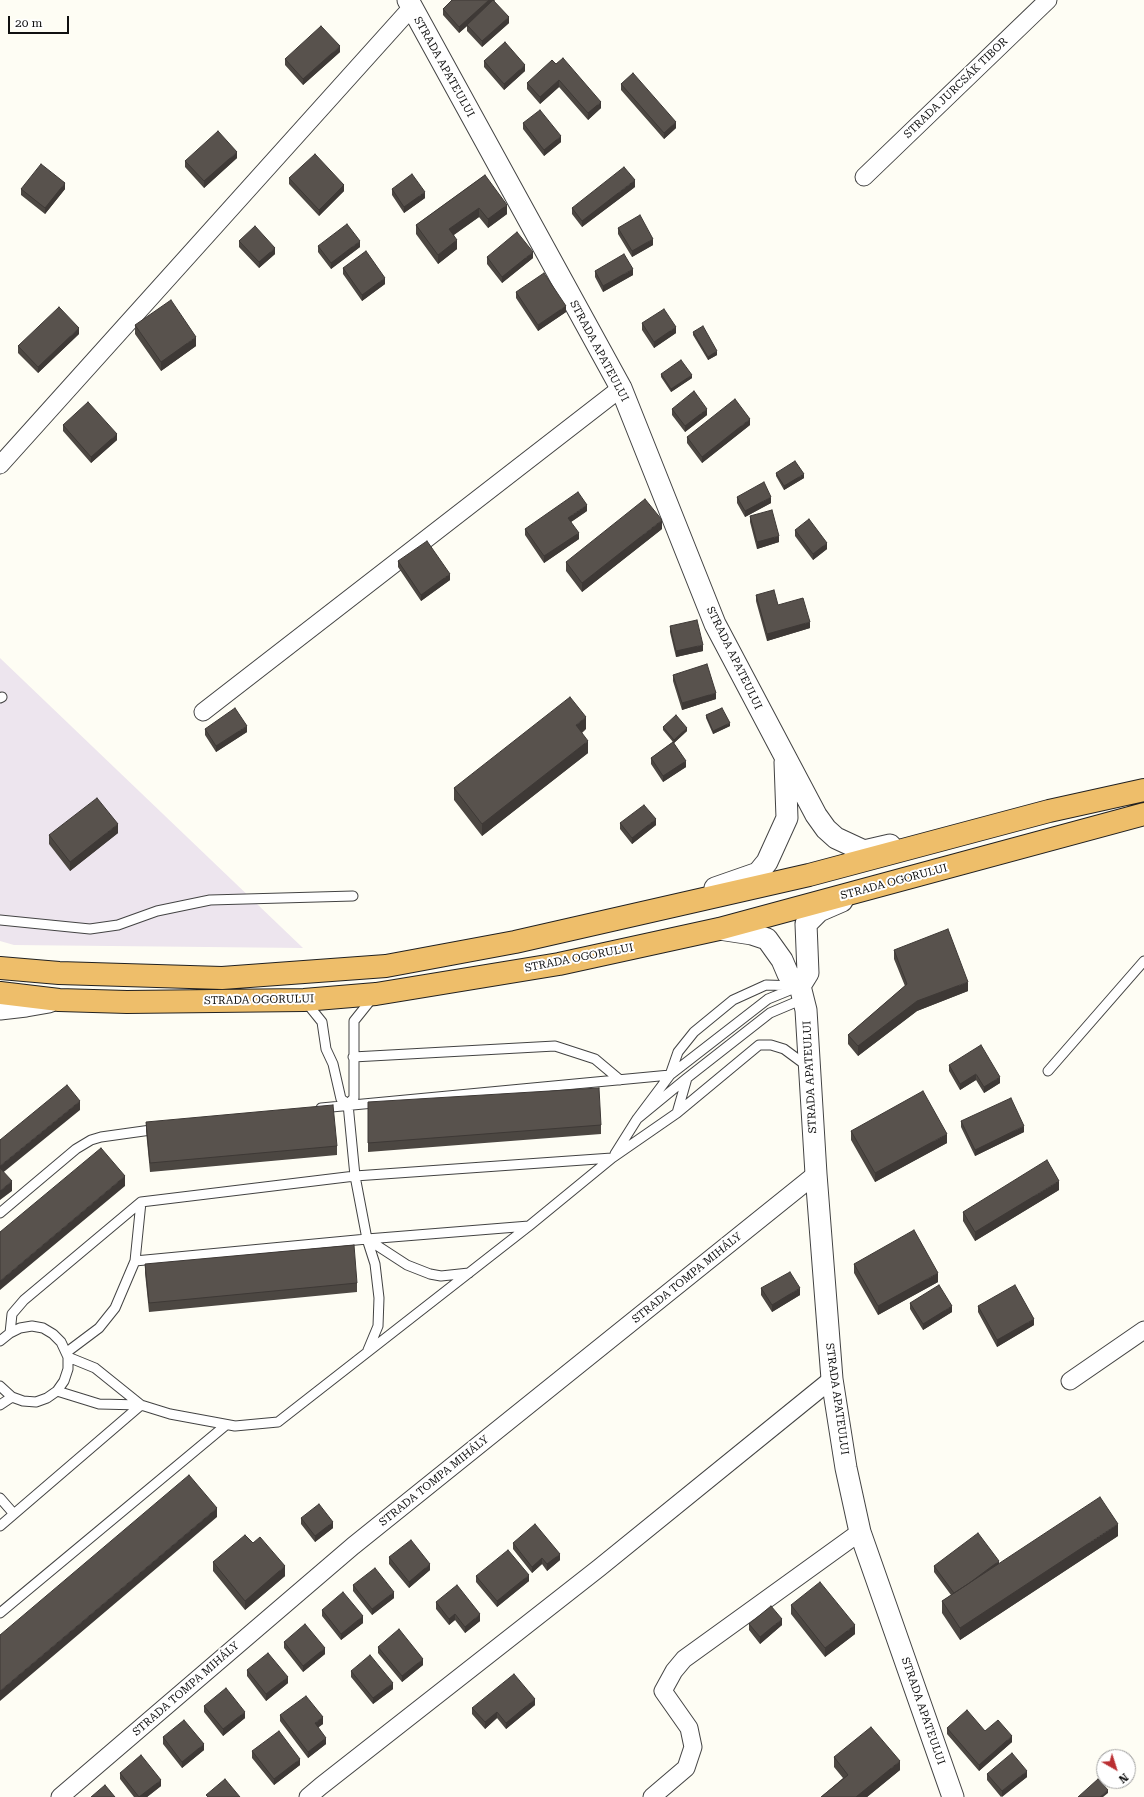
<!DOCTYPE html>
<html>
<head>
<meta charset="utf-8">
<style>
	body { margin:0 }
	#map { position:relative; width:1144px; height:1797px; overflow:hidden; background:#fefdf4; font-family:"Roboto Serif",serif }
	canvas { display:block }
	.north { position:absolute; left:1096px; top:1749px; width:40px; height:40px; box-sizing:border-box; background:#fff; border:1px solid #9f9f9f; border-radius:50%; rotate:141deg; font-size:11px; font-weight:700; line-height:16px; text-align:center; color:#101010 }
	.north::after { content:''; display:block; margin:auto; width:14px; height:18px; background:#ba2e31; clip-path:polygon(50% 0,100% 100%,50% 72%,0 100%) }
	.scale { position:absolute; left:8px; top:16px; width:61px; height:18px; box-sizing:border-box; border:2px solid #101010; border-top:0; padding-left:5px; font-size:12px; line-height:14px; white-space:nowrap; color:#101010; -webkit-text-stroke:3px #fff; paint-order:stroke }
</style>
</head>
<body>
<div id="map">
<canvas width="1144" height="1797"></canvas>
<div class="north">N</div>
<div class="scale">20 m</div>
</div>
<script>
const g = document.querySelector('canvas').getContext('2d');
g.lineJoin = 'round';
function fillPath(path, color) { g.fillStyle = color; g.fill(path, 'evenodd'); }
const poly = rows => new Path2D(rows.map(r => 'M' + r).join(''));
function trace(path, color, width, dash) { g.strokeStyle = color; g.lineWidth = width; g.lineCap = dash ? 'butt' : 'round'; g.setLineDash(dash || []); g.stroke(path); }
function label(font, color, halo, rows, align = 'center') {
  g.font = font + ' "Roboto Serif",serif'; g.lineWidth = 4; g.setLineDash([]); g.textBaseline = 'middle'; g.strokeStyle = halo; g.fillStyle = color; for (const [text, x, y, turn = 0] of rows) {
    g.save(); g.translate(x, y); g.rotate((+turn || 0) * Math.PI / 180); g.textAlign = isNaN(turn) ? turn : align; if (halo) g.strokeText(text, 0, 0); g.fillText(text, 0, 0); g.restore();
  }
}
const industrial = poly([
	[0,658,303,948,14,945,0,941]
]);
const service = poly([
	[0,698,2,697],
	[0,920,90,929,118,925,157,911,210,900,353,896],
	[766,985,800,986,768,999,670,1075,678,1052,694,1032,733,1000,766,985],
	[305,1001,322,1022,326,1049,333,1064,341,1099,348,1104,354,1098,354,1021,374,996],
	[353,1057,555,1046,595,1059,620,1080],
	[1048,1071,1144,961],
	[348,1104,355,1176,367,1239,375,1264,379,1298,378,1326,368,1350],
	[321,1108,670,1075,637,1119],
	[677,1113,687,1078],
	[615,1154,637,1119,687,1078,770,1013,803,999],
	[0,1213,76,1149,91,1140,101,1137,158,1129],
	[367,1239,407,1265,430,1274,441,1276,469,1273],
	[135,1261,367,1239,529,1226],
	[10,1333,12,1314,24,1300,141,1202,355,1176,612,1158],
	[0,1341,10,1333,20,1328,32,1326,43,1328,53,1334,61,1342,68,1357,68,1369,64,1381,57,1391,47,1398,36,1402,23,1401,12,1397,0,1386],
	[67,1352,99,1328,115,1308,135,1261,141,1202],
	[68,1357,95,1368,141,1405],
	[57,1391,99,1404,141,1405,170,1414,235,1426,278,1422,529,1226,612,1158,677,1113,759,1045,771,1045,784,1049,807,1066],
	[0,1405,12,1397],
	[0,1498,14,1514],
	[0,1526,141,1405],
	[0,1613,226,1425]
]);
const minor = poly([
	[864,177,1048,0],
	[0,465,412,7],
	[203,712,621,388],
	[1070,1381,1144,1330],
	[60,1797,353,1546,816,1174],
	[308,1797,321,1786,599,1568,832,1379],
	[652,1797,686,1768,693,1747,689,1728,663,1691,674,1671,684,1659,860,1532]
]);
const tertiary = poly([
	[408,0,621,388,715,624,816,815,826,829,836,838,864,851,890,845],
	[715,888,758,873,767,862,787,818,785,762],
	[719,929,752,934,767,939,782,960,788,974,800,986,806,1010,816,1174,832,1379,846,1468,860,1532,953,1797],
	[800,986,808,973,806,924,819,911,842,901],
	[0,1009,26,1006,49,1002]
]);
const trunk = poly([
	[0,968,59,973,222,978,386,966,515,942,809,875,1049,811,1144,790],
	[0,993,59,1000,127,1002,304,1000,376,994,559,964,719,929,1144,814]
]);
const wall = poly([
	[452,0,495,0,494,1,509,23,482,47,467,31,467,26,459,33,443,15,443,9],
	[340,52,303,85,285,65,285,59],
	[484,61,525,71,504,90,484,67],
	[556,64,601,108,588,120,559,87,540,104,527,89,527,83],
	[621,84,676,128,664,139,621,90],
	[523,123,561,142,544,156,523,129],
	[237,158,204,188,185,167,185,161],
	[485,175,507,214,488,228,479,217,454,235,457,249,438,264,416,234,416,225],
	[289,178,344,191,319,216,289,184],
	[635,187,582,227,572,214,572,208],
	[21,189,65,189,45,214,21,195],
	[392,189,425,198,404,213,392,195],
	[618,228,653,245,632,257,618,234],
	[239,241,275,254,259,268,239,247],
	[318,246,360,247,331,269,318,252],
	[487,257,533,258,502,283,487,264],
	[343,268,385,284,362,301,343,274],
	[595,271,633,275,603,292,595,277],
	[516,292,566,312,538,331,516,298],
	[642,323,676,333,654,348,642,330],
	[135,325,196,346,161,371,135,334],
	[693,332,717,355,708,360,693,335],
	[79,334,38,373,18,353,18,346],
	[661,374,692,378,671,392,661,377],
	[672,409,707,415,685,432,672,415],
	[63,425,117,440,91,463,63,431],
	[750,425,702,463,687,443,687,437],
	[776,473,804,478,784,490,776,476],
	[737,497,771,503,745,517,737,503],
	[587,511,571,522,579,539,544,563,525,535,525,529],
	[750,516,779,542,757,549,750,522],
	[662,529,582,592,566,571,566,562],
	[795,530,827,549,813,560,795,536],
	[398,561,450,580,421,601,398,567],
	[756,595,778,605,810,628,767,641,756,601],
	[670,626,703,651,676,657,670,632],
	[673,675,716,699,682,710,673,681],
	[706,715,730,726,713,734,706,718],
	[663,727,687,731,674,743,686,767,663,782,651,764,651,758,673,742,663,730],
	[205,729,247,732,216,752,205,735],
	[586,729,582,733,588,753,482,836,454,800,454,788],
	[620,823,656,825,632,844,620,829],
	[118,833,70,871,49,844,49,835],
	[894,950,968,991,917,1011,858,1056,848,1044,848,1035,905,986,894,959],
	[949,1065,1000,1083,984,1093,976,1080,960,1090,949,1071],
	[368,1102,601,1125,601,1134,368,1152],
	[961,1121,1024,1132,975,1156,961,1127],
	[146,1122,337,1146,337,1155,150,1172,146,1131],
	[851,1131,947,1143,875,1182,851,1140],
	[1059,1190,975,1241,963,1221,963,1212],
	[145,1264,357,1283,357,1292,149,1312,145,1273],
	[854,1264,938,1282,878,1315,854,1273],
	[761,1288,800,1295,772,1312,761,1295],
	[910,1303,952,1312,923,1330,910,1309],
	[978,1306,1034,1325,997,1347,978,1312],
	[301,1518,333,1528,315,1542,301,1524],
	[1118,1536,960,1640,942,1613,942,1601,951,1595,934,1572,934,1566,999,1564],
	[253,1543,285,1576,245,1610,213,1571,213,1562],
	[513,1543,560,1560,547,1571,542,1564,532,1573,513,1549],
	[389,1557,430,1570,409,1588,389,1564],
	[476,1576,529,1581,497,1607,476,1582],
	[353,1585,394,1598,372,1615,353,1591],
	[436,1602,480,1621,465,1633,455,1620,449,1625,436,1609],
	[791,1605,855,1634,825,1657,791,1614],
	[322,1610,363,1623,341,1640,322,1616],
	[749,1624,782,1625,760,1644,749,1630],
	[284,1642,325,1654,303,1672,284,1648],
	[378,1647,423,1665,402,1682,378,1653],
	[247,1670,288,1683,266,1701,247,1676],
	[351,1671,393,1689,373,1704,351,1677],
	[535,1705,506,1729,497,1718,485,1729,472,1714,472,1708],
	[204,1706,245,1718,223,1736,204,1712],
	[280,1715,323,1724,318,1727,326,1744,308,1758,280,1721],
	[947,1728,985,1731,1012,1742,979,1771,947,1734],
	[163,1737,204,1750,182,1768,163,1744],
	[252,1751,300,1765,274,1785,252,1758],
	[834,1757,900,1770,867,1797,821,1797,843,1778,834,1767],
	[120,1773,161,1786,147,1797,134,1797,120,1779],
	[987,1774,1027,1777,1001,1797,987,1780]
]);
const shadedWall = poly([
	[489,0,495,0,468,25,467,25,467,26,459,33,459,27],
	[509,17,509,23,482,47,482,41],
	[340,46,340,52,303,85,303,79],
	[525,65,525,71,504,90,504,84],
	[559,80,559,87,540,104,540,97],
	[601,102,601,108,588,120,588,113],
	[676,122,676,128,664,139,664,133],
	[561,136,561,142,544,156,544,150],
	[237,152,237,158,204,188,204,181],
	[635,180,635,187,582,227,582,221],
	[65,183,65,189,45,214,45,208],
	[344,185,344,191,319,216,319,210],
	[425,192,425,198,404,213,404,207],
	[507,205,507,214,488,228,488,219],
	[479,208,479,217,449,238,449,229],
	[653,239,653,245,632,257,632,251],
	[457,240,457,249,438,264,438,255],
	[360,241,360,247,331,269,331,263],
	[275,248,275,254,259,268,259,262],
	[533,252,533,258,502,283,502,277],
	[633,269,633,275,603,292,603,286],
	[385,278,385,284,362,301,362,295],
	[566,306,566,312,538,331,538,325],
	[676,327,676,333,654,348,654,342],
	[79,328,79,334,38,373,38,367],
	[196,337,196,346,161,371,161,362],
	[717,351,717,355,708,360,708,357],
	[692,375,692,378,671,392,671,389],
	[707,409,707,415,685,432,685,426],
	[750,419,750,425,702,463,702,457],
	[117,434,117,440,91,463,91,457],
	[804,474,804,478,784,490,784,486],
	[771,497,771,503,745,517,745,511],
	[587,505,587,511,568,524,568,518],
	[662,520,662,529,582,592,582,583],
	[579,533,579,539,544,563,544,556],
	[779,536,779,542,757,549,757,542],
	[827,543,827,549,813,560,813,554],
	[450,574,450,580,421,601,421,595],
	[810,622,810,628,767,641,767,634],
	[703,645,703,651,676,657,676,651],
	[716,693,716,699,682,710,682,703],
	[586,717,586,729,576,737,576,725],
	[730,723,730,726,713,734,713,731],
	[247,726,247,732,216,752,216,746],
	[687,728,687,731,674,743,674,740],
	[588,741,588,753,482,836,482,824],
	[686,761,686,767,663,782,663,776],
	[656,819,656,825,632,844,632,838],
	[118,824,118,833,70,871,70,862],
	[968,982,968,991,917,1011,858,1056,858,1046,917,1001],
	[976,1074,976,1080,960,1090,960,1084],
	[1000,1077,1000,1083,984,1093,984,1087],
	[80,1101,80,1110,0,1175,0,1166],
	[1024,1126,1024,1132,975,1156,975,1150],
	[947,1134,947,1143,875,1182,875,1173],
	[125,1176,125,1186,0,1290,0,1281],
	[12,1181,12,1191,0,1200,0,1191],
	[1059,1181,1059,1190,975,1241,975,1232],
	[938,1273,938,1282,878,1315,878,1306],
	[800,1288,800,1295,772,1312,772,1305],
	[952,1306,952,1312,923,1330,923,1324],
	[1034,1319,1034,1325,997,1347,997,1340],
	[217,1508,217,1517,0,1701,0,1691],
	[333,1522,333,1528,315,1542,315,1536],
	[1118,1524,1118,1536,960,1640,960,1628],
	[560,1554,560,1560,547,1571,547,1564],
	[542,1558,542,1564,532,1573,532,1567],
	[999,1561,999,1567,955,1594],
	[430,1564,430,1570,409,1588,409,1582],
	[285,1566,285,1576,245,1610,245,1601],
	[529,1575,529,1581,497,1607,497,1601],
	[394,1592,394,1598,372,1615,372,1609],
	[455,1614,455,1620,449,1625,449,1619],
	[480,1614,480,1621,465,1633,465,1627],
	[363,1616,363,1623,341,1640,341,1634],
	[782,1619,782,1625,760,1644,760,1637],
	[855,1625,855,1634,825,1657,825,1648],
	[325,1648,325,1654,303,1672,303,1666],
	[423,1659,423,1665,402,1682,402,1676],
	[288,1677,288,1683,266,1701,266,1694],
	[393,1683,393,1689,373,1704,373,1698],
	[535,1699,535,1705,506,1729,506,1723],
	[245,1712,245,1718,223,1736,223,1729],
	[497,1712,497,1718,485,1729,485,1722],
	[323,1717,323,1724,315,1730,315,1723],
	[1012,1736,1012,1742,979,1771,979,1765],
	[326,1738,326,1744,308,1758,308,1752],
	[204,1744,204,1750,182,1768,182,1762],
	[300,1759,300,1765,274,1785,274,1779],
	[900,1761,900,1770,867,1797,856,1797],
	[1027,1771,1027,1777,1002,1797,1002,1791],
	[161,1780,161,1786,147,1797,139,1797],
	[1108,1790,1108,1793,1103,1797,1100,1797]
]);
const building = poly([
	[452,0,489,0,459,27,443,9,452,0],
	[493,0,509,17,482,41,467,25,493,0],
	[321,26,340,46,303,79,285,59,321,26],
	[505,42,525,65,504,84,484,61,505,42],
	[563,58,601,102,588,113,559,80,540,97,527,83,552,60,556,64,563,58],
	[633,73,676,122,664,133,621,84,633,73],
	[540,110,561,136,544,150,523,123,540,110],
	[218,131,237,152,204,181,185,161,218,131],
	[315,154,344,185,319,210,289,178,315,154],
	[41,164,65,183,45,208,21,189,41,164],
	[624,167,635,180,582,221,572,208,624,167],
	[412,174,425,192,404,207,392,189,412,174],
	[485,175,507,205,488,219,479,208,449,229,457,240,438,255,416,225,485,175],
	[640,215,653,239,632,251,618,228,640,215],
	[347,224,360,241,331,263,318,246,347,224],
	[255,226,275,248,259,262,239,241,255,226],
	[517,232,533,252,502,277,487,257,517,232],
	[366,251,385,278,362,295,343,268,366,251],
	[624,254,633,269,603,286,595,271,624,254],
	[544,273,566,306,538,325,516,292,544,273],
	[171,300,196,337,161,362,135,325,171,300],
	[59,307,79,328,38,367,18,346,59,307],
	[664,309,676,327,654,342,642,323,664,309],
	[703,326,717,351,708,357,693,332,703,326],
	[681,360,692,375,671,389,661,374,681,360],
	[694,391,707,409,685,426,672,409,694,391],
	[735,399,750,419,702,457,687,437,735,399],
	[88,402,117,434,91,457,63,425,88,402],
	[795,461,804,474,784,486,776,473,795,461],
	[764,482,771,497,745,511,737,497,764,482],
	[578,492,587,505,568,518,579,533,544,556,525,529,578,492],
	[645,499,662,520,582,583,566,562,645,499],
	[772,510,779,536,757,542,750,516,772,510],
	[809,519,827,543,813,554,795,530,809,519],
	[427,541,450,574,421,595,398,561,427,541],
	[774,590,778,605,803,598,810,622,767,634,756,595,774,590],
	[697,620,703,645,676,651,670,626,697,620],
	[707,664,716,693,682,703,673,675,707,664],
	[570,697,586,717,576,725,588,741,482,824,454,788,570,697],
	[235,708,247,726,216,746,205,729,235,708],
	[722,708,730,723,713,731,706,715,722,708],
	[676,715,687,728,674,740,663,727,676,715],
	[673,742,686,761,663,776,651,758,673,742],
	[97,798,118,824,70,862,49,835,97,798],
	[644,805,656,819,632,838,620,823,644,805],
	[948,929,968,982,917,1001,858,1046,848,1035,907,984,894,950,948,929],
	[981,1045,1000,1077,984,1087,976,1074,960,1084,949,1065,981,1045],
	[67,1085,80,1101,0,1166,0,1140,67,1085],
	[599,1088,601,1125,368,1143,368,1102,599,1088],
	[923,1091,947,1134,875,1173,851,1131,923,1091],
	[1011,1098,1024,1126,975,1150,961,1121,1011,1098],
	[333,1105,337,1146,150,1163,146,1122,333,1105],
	[101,1148,125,1176,0,1281,0,1232,101,1148],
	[1047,1160,1059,1181,975,1232,963,1212,1047,1160],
	[0,1168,12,1181,0,1191,0,1168],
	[914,1230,938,1273,878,1306,854,1264,914,1230],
	[354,1245,357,1283,149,1303,145,1264,354,1245],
	[790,1272,800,1288,772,1305,761,1288,790,1272],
	[939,1285,952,1306,923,1324,910,1303,939,1285],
	[1015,1285,1034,1319,997,1340,978,1306,1015,1285],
	[189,1475,217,1508,0,1691,0,1635,189,1475],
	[1100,1497,1118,1524,960,1628,942,1601,1100,1497],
	[319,1504,333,1522,315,1536,301,1518,319,1504],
	[535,1524,560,1554,547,1564,542,1558,532,1567,513,1543,535,1524],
	[978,1533,999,1561,968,1584,954,1593,934,1566,978,1533],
	[245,1535,253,1543,260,1537,285,1566,245,1601,213,1562,245,1535],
	[411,1540,430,1564,409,1582,389,1557,411,1540],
	[508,1550,529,1575,497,1601,476,1576,508,1550],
	[375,1568,394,1592,372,1609,353,1585,375,1568],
	[820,1582,855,1625,825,1648,791,1605,820,1582],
	[457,1585,480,1614,465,1627,455,1614,449,1619,436,1602,457,1585],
	[343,1592,363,1616,341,1634,322,1610,343,1592],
	[771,1606,782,1619,760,1637,749,1624,771,1606],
	[305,1624,325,1648,303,1666,284,1642,305,1624],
	[399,1629,423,1659,402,1676,378,1647,399,1629],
	[268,1653,288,1677,266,1694,247,1670,268,1653],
	[370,1655,393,1683,373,1698,351,1671,370,1655],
	[514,1674,535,1699,506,1723,497,1712,485,1722,472,1708,514,1674],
	[226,1688,245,1712,223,1729,204,1706,226,1688],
	[306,1696,323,1717,315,1723,326,1738,308,1752,280,1715,306,1696],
	[967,1710,985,1731,998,1720,1012,1736,979,1765,947,1728,967,1710],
	[184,1720,204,1744,182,1762,163,1737,184,1720],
	[871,1727,900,1761,856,1797,821,1797,848,1775,834,1757,871,1727],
	[279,1731,300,1759,274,1779,252,1751,279,1731],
	[1012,1753,1027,1771,1002,1791,987,1774,1012,1753],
	[141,1755,161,1780,139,1797,120,1773,141,1755],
	[225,1779,240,1797,208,1797,206,1795,225,1779],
	[1098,1779,1108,1790,1100,1797,1078,1797,1098,1779],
	[105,1785,115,1797,91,1797,105,1785]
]);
const streetNames = [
	["STRADA APATEULUI",444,67,61],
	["STRADA JURCSÁK TIBOR",956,88,-44],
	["STRADA APATEULUI",599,351,62],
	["STRADA APATEULUI",734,658,64],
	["STRADA OGORULUI",894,882,-15],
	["STRADA OGORULUI",579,958,-11],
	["STRADA OGORULUI",259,1000,-1],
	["STRADA APATEULUI",810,1077,-93],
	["STRADA TOMPA MIHÁLY",687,1278,-39],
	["STRADA APATEULUI",837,1399,82],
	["STRADA TOMPA MIHÁLY",434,1481,-39],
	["STRADA TOMPA MIHÁLY",186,1689,-41],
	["STRADA APATEULUI",923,1711,71]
];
fillPath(industrial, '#ede5ee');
trace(service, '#434343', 11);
trace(minor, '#434343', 19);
trace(tertiary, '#434343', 23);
trace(trunk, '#212121', 24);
trace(service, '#fff', 9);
trace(minor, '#fff', 17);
trace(tertiary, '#fff', 21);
trace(trunk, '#eebe6a', 22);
fillPath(wall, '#4c4742');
fillPath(shadedWall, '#3e3936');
fillPath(building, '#58524d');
trace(building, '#3e3936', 1);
label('11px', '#101010', '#fff', streetNames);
</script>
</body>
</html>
